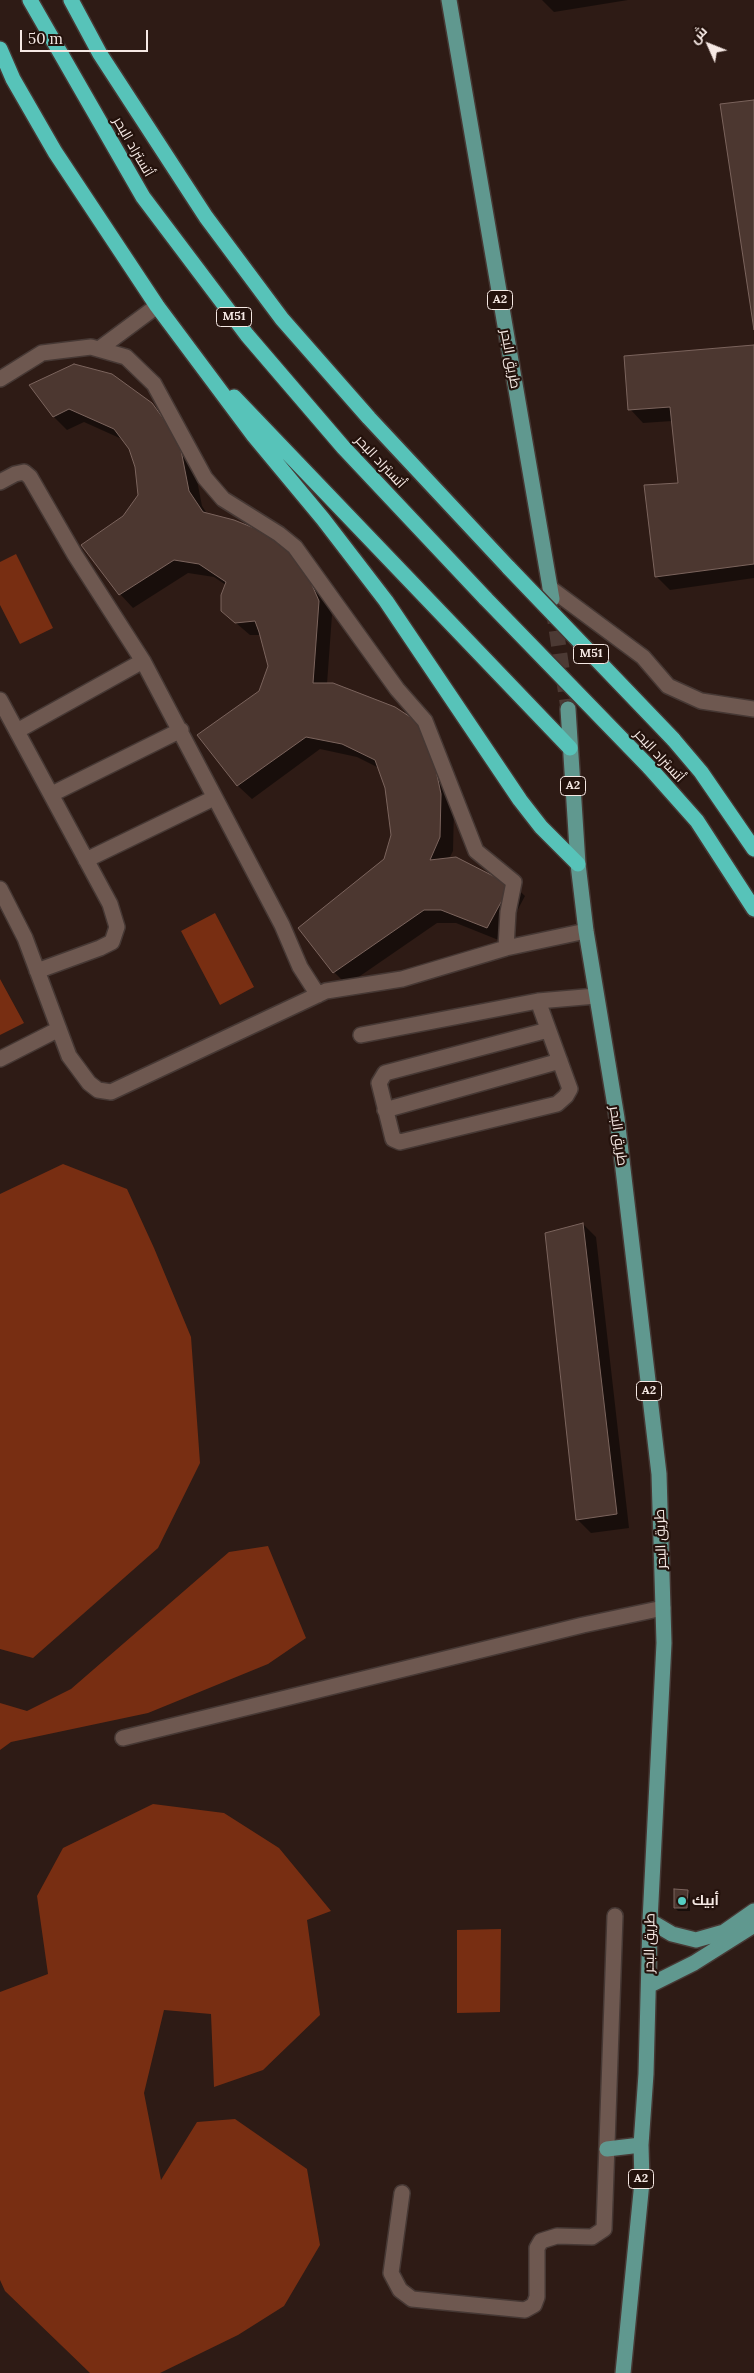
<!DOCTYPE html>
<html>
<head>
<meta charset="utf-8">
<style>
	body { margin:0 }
	#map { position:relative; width:754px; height:2373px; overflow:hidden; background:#2e1b15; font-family:Lora,Cairo,serif }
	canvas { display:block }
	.north { position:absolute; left:684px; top:20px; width:50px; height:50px; -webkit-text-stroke:4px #24120c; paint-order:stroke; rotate:314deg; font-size:14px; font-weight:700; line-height:20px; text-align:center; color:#f6e9e4 }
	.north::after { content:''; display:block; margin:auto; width:18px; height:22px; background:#f6e9e4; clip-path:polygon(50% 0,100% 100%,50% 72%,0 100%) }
	.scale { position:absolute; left:20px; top:30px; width:128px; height:22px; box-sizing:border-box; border:2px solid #f6e9e4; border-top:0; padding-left:6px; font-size:15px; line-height:18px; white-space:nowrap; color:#f6e9e4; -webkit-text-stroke:4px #24120c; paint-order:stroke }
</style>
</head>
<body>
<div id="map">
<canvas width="754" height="2373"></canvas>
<div class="north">ش</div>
<div class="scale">50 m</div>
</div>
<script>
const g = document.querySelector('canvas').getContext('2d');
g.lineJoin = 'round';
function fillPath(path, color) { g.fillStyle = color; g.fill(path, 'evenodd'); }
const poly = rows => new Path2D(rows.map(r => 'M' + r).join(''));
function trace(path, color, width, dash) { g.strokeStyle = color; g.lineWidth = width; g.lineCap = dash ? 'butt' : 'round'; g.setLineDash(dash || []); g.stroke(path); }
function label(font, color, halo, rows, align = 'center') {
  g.font = font + ' Lora,Cairo,serif'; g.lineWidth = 4.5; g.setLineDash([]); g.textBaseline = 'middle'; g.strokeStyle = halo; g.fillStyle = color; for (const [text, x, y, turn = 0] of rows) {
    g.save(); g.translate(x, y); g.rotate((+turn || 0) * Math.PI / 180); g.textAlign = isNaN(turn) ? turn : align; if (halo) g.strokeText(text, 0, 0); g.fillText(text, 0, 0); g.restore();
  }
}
const water = poly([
	[16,554,53,628,20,644,0,605,0,562],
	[215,913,254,987,220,1005,181,931],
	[0,979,24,1023,0,1035],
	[63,1164,127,1189,154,1248,191,1337,200,1463,158,1548,33,1658,0,1649,0,1194],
	[268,1546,306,1638,268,1664,148,1713,11,1742,0,1750,0,1703,27,1711,71,1689,229,1552],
	[153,1804,224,1813,279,1848,331,1911,307,1920,320,2015,263,2070,214,2087,211,2014,164,2010,144,2093,161,2180,197,2122,235,2119,307,2169,320,2245,284,2306,238,2335,160,2373,90,2373,5,2291,0,2280,0,1992,48,1974,37,1896,63,1848],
	[501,1929,500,2012,457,2013,457,1930]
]);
const shadow = poly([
	[542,0,628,0,554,12],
	[754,347,754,578,670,590,656,576,679,484,672,421,643,423,630,409],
	[31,386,152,404,166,418,192,454,202,506,208,515,316,579,332,615,327,684,418,723,454,808,453,851,449,859,498,880,511,883,525,896,501,941,456,923,437,923,347,985,334,972,385,860,392,835,386,788,379,768,357,757,320,749,252,799,238,786,199,735,260,692,270,666,260,635,250,635,222,611,226,585,214,577,188,573,133,608,120,594,124,517,139,496,136,467,130,448,124,440,84,422,67,430,54,417],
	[583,1224,596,1237,629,1528,591,1533,577,1519],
	[687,1891,690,1894,690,1911,678,1911,675,1908]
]);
const building = poly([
	[754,100,754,330,720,104,754,100],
	[754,345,754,564,655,577,644,485,678,483,670,407,628,410,624,356,754,345],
	[74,364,112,374,152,403,179,440,189,491,203,512,234,520,259,530,284,543,303,564,319,601,313,683,333,683,395,707,418,722,433,756,441,794,440,837,430,860,456,857,499,879,512,882,487,928,441,910,424,910,333,973,298,928,384,859,391,835,385,788,375,760,342,744,306,737,237,786,197,735,259,691,268,666,259,632,255,621,235,623,221,611,221,595,226,582,199,564,174,560,119,595,81,545,123,516,138,495,135,467,129,449,114,429,69,409,53,417,29,385,74,364],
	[583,1223,617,1514,576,1520,545,1233,583,1223],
	[674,1889,688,1890,687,1908,674,1908,674,1889]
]);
const majorTunnel = poly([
	[553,608,568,709]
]);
const minor = poly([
	[99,349,157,306],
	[0,379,42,353,91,347,126,357,154,384,205,478,223,499,279,534,295,547,397,689,425,721,476,851,514,882,508,912,506,948],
	[0,482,15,474,24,472,30,477,75,555,143,661,282,925,300,967,318,995],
	[550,588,643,657,668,686,701,701,754,709],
	[0,700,110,904,117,927,112,942,100,948,37,971],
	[17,731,143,661],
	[52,794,181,730],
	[86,860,214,798],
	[0,889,25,938,69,1056,89,1083,98,1090,111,1092,326,991,402,979,506,948,586,931],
	[538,1001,570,1089,566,1096,557,1104,400,1142,393,1139,379,1083,385,1073,548,1030],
	[361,1035,538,1001,596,996],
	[0,1059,59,1029],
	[385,1110,560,1061],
	[123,1738,583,1625,663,1608],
	[402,2193,391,2273,400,2290,412,2299,525,2310,534,2305,537,2297,537,2248,541,2241,557,2236,592,2237,604,2229,615,1916]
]);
const major = poly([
	[449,0,552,599],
	[568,709,578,864,586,931,617,1118,659,1474,664,1643,650,1921,646,2074,641,2145,642,2182,623,2373],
	[650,1921,672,1934,696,1940,724,1932,754,1911],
	[650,1985,694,1963,754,1925],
	[607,2149,641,2145]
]);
const highway = poly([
	[30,0,143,197,247,335,343,447,486,599],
	[71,0,100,54,206,217,282,319,369,418,509,568],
	[0,49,13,79,55,152,157,306,254,436,323,519,386,601,520,800,541,827,578,864],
	[234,397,570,748],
	[673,739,701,772,754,849],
	[649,767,697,821,754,909]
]);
const highwayBridge = poly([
	[509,568,673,739],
	[486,599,649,767]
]);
const markers = [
	[682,1901,5,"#56cec3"]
];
const shields = [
	[500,300,25],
	[234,317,35],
	[591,654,35],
	[573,786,25],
	[649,1391,25],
	[641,2179,25]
];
const shieldNames = [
	["A2",500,300],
	["M51",234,317],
	["M51",591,654],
	["A2",573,786],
	["A2",649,1391],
	["A2",641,2179]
];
const streetNames = [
	["أتستراد البحر",133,147,60],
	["طريق البحر",510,359,80],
	["أتستراد البحر",380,462,47],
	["أتستراد البحر",659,756,47],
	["طريق البحر",618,1136,82],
	["طريق البحر",661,1539,-92],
	["طريق البحر",650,1943,-89]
];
const poiNames = [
	["أبيك",692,1901]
];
fillPath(water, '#782e12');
fillPath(shadow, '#0007');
fillPath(building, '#4c3730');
trace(building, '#7b645d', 1);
trace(majorTunnel, '#4c3a34', 15, [15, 8]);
trace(minor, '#463834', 18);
trace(major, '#463834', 18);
trace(highway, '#463834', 18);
trace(minor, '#6e5850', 15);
trace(major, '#60988f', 15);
trace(highway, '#57c3b9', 15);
trace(highwayBridge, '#463834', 18, []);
trace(highwayBridge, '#57c3b9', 15);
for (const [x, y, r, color] of markers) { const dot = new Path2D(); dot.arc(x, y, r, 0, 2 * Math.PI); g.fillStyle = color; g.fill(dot); trace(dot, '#24120c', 2); }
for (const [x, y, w] of shields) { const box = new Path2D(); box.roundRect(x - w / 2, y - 9.5, w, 19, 4); g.fillStyle = '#24120c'; g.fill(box); trace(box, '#f6e9e4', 1); }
label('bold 12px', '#f6e9e4', null, shieldNames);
label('14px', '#f6e9e4', '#24120c', streetNames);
label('bold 14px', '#f6e9e4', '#24120c', poiNames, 'left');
</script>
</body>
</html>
